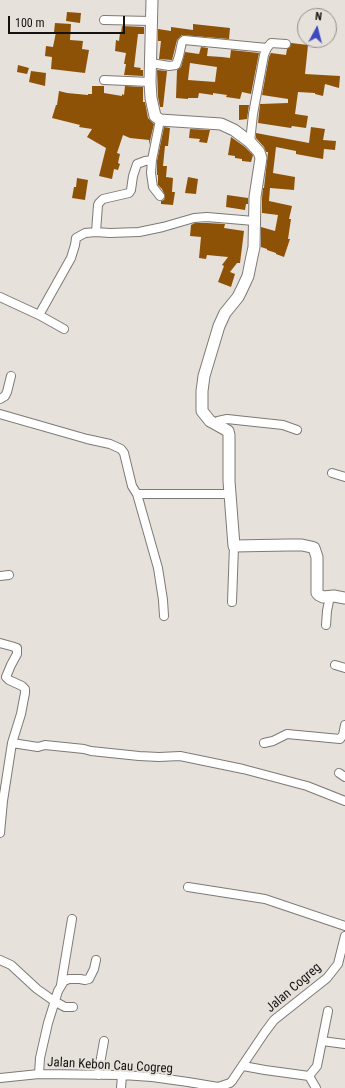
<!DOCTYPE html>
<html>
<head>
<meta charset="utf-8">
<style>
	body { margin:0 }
	#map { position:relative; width:345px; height:1088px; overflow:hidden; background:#e7e1dc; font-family:"Roboto Condensed",sans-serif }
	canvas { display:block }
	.north { position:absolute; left:297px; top:8px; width:40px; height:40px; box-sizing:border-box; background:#e7e1dc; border:1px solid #938e8a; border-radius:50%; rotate:7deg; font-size:11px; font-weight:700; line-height:16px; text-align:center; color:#141210 }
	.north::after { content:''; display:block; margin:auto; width:14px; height:18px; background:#3d49bd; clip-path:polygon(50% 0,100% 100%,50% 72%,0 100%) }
	.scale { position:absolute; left:8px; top:16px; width:117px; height:18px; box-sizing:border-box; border:2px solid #141210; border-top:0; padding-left:5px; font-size:12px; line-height:14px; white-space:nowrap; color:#141210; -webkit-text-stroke:3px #e7e1dc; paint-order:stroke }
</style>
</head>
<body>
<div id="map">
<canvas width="345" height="1088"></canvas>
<div class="north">N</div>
<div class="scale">100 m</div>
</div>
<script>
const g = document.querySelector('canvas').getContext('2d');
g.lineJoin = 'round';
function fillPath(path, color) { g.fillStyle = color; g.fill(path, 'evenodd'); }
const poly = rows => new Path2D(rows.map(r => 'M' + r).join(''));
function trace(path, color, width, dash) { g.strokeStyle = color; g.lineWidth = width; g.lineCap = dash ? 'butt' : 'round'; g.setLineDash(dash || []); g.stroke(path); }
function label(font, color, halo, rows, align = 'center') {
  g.font = font + ' "Roboto Condensed",sans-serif'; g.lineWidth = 4; g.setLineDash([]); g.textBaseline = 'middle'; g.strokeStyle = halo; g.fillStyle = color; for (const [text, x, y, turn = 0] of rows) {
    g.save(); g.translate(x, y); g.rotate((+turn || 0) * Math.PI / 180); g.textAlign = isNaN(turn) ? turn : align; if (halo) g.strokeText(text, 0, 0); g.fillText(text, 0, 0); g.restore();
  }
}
const building = poly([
	[67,12,81,13,80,23,66,21],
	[55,23,71,24,70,40,83,41,82,49,89,50,85,73,51,69,52,57,45,56,46,46,53,47,56,32,54,32],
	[193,24,230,28,229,39,182,35,177,40,172,60,159,59,161,41,158,41,158,29,171,31,171,27,193,30],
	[122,26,144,27,144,34,138,34,134,67,141,68,140,70,143,70,143,76,124,75,126,64,124,64,126,53,115,51,116,40,119,41,120,33,121,33],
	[291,43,308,45,305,74,340,76,339,88,325,84,323,96,315,94,315,93,298,92,295,114,308,116,306,128,292,126,291,128,258,123,260,104,288,103,288,99,262,95,269,57,271,53,286,55,287,49,290,47],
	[201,47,208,48,207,56,222,57,230,58,231,50,259,53,251,94,242,92,240,99,226,97,227,95,213,93,213,95,199,93,198,98,188,98,188,99,176,98,177,70,181,67,185,52,199,54],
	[190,63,217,67,215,82,188,80],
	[18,65,29,68,27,74,17,72],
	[157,70,167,71,163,107,160,107,158,97],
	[31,71,46,73,45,86,29,82],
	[92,86,104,86,104,93,122,96,122,94,124,95,125,86,143,87,143,102,145,102,148,118,154,124,149,145,149,140,130,138,123,135,117,153,120,154,118,163,120,164,118,170,114,169,112,179,99,176,106,148,87,137,92,129,79,127,80,125,52,118,56,105,57,105,59,91,67,93,88,95,88,94,92,94],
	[239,105,249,105,247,119,239,120],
	[164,127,170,128,168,146,165,146,163,166,167,166,166,177,173,178,172,192,175,192,173,205,161,204,161,201,164,200,165,196,162,189,158,185,158,175,157,175,157,161],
	[311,127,325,129,323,140,336,141,335,150,324,149,323,159,296,154,296,151,276,147,273,173,295,177,294,190,270,188,269,201,292,206,289,219,291,219,288,239,290,239,284,257,276,254,276,253,267,250,267,249,261,247,261,227,275,231,278,215,262,213,262,198,263,188,264,188,268,152,266,152,264,147,256,138,256,133,309,143],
	[190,129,210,130,207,143,199,142,200,139,189,138],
	[231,137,245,147,253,155,251,162,242,161,242,159,235,158,235,156,228,155],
	[188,177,198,179,196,194,185,193],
	[77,178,88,180,85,200,72,198,74,187,76,187],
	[227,195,248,198,248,204,246,204,245,210,226,207],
	[195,223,207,223,225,224,224,228,244,231,240,263,237,263,230,272,235,274,231,287,218,282,224,266,222,265,228,257,207,255,206,259,199,258,201,237,190,236,191,225]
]);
const minor = poly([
	[104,20,152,21],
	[151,63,169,66,176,65,179,56,182,42,184,40,267,48],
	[104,80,150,82],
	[160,120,152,160,151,173,153,187,160,196],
	[250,142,253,114,264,55,267,48,271,43,286,44],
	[96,232,110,233,139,232,163,227,194,218,207,217,254,221],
	[0,297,39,315],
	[64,329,39,315,71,258,75,245,76,238,85,233,96,232,98,205,99,203,103,199,129,193,131,190,133,176,137,164,145,161,152,160],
	[0,399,5,396,7,392,11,376],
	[0,414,87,439,110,444,121,449,124,453,132,486,137,494,230,494],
	[215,424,218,421,227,419,283,425,297,430],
	[332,473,345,477],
	[137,494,158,568,163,600,164,616],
	[0,576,9,575],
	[232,602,234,546],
	[326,625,327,611,330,596],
	[0,643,11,646,17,648,17,654,11,665,6,677,9,680,22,686,25,689,25,693,21,714,12,743,3,801,0,833],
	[335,665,345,668],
	[12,743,38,747,45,745,84,749,91,751,139,756,159,757,180,756,243,769,307,786,345,801],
	[264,743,273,741,287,734,340,739,343,735,345,725],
	[339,773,345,777],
	[188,887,265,899,345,926],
	[0,960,11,965,37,989,54,1001,65,1007,73,1007],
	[61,985,72,919],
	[322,1041,345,1044],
	[243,1066,265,1070,309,1076],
	[39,1074,40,1058,48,1023,58,991,64,981,69,979,80,979,85,980,89,979,94,969,96,960],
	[98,1075,104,1041],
	[309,1076,317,1066,328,1011],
	[309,1076,316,1088],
	[0,1078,39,1074,122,1075,152,1077,188,1082,218,1087,219,1088],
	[218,1087,230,1083,232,1081,265,1032,274,1020,327,978,338,964,345,936],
	[121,1088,122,1075]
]);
const tertiary = poly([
	[152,0,150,82,151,98,155,116,160,120,221,124,234,130,250,142,259,152,261,158,255,197,254,247,251,261,248,276,242,289,238,297,225,313,219,326,204,376,202,391,202,411,210,421,228,431,229,435,229,481,234,546,288,545,302,545,311,547,314,548,317,557,317,593,319,595,323,597,334,596,345,598]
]);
const streetNames = [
	["Jalan Cogreg",294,988,-41],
	["Jalan Kebon Cau Cogreg",110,1066,3]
];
fillPath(building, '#8d5206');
trace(minor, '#7e7974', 10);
trace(tertiary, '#7e7974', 13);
trace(minor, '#fff', 8);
trace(tertiary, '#fff', 11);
label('13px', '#141210', '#e7e1dc', streetNames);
</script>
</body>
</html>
